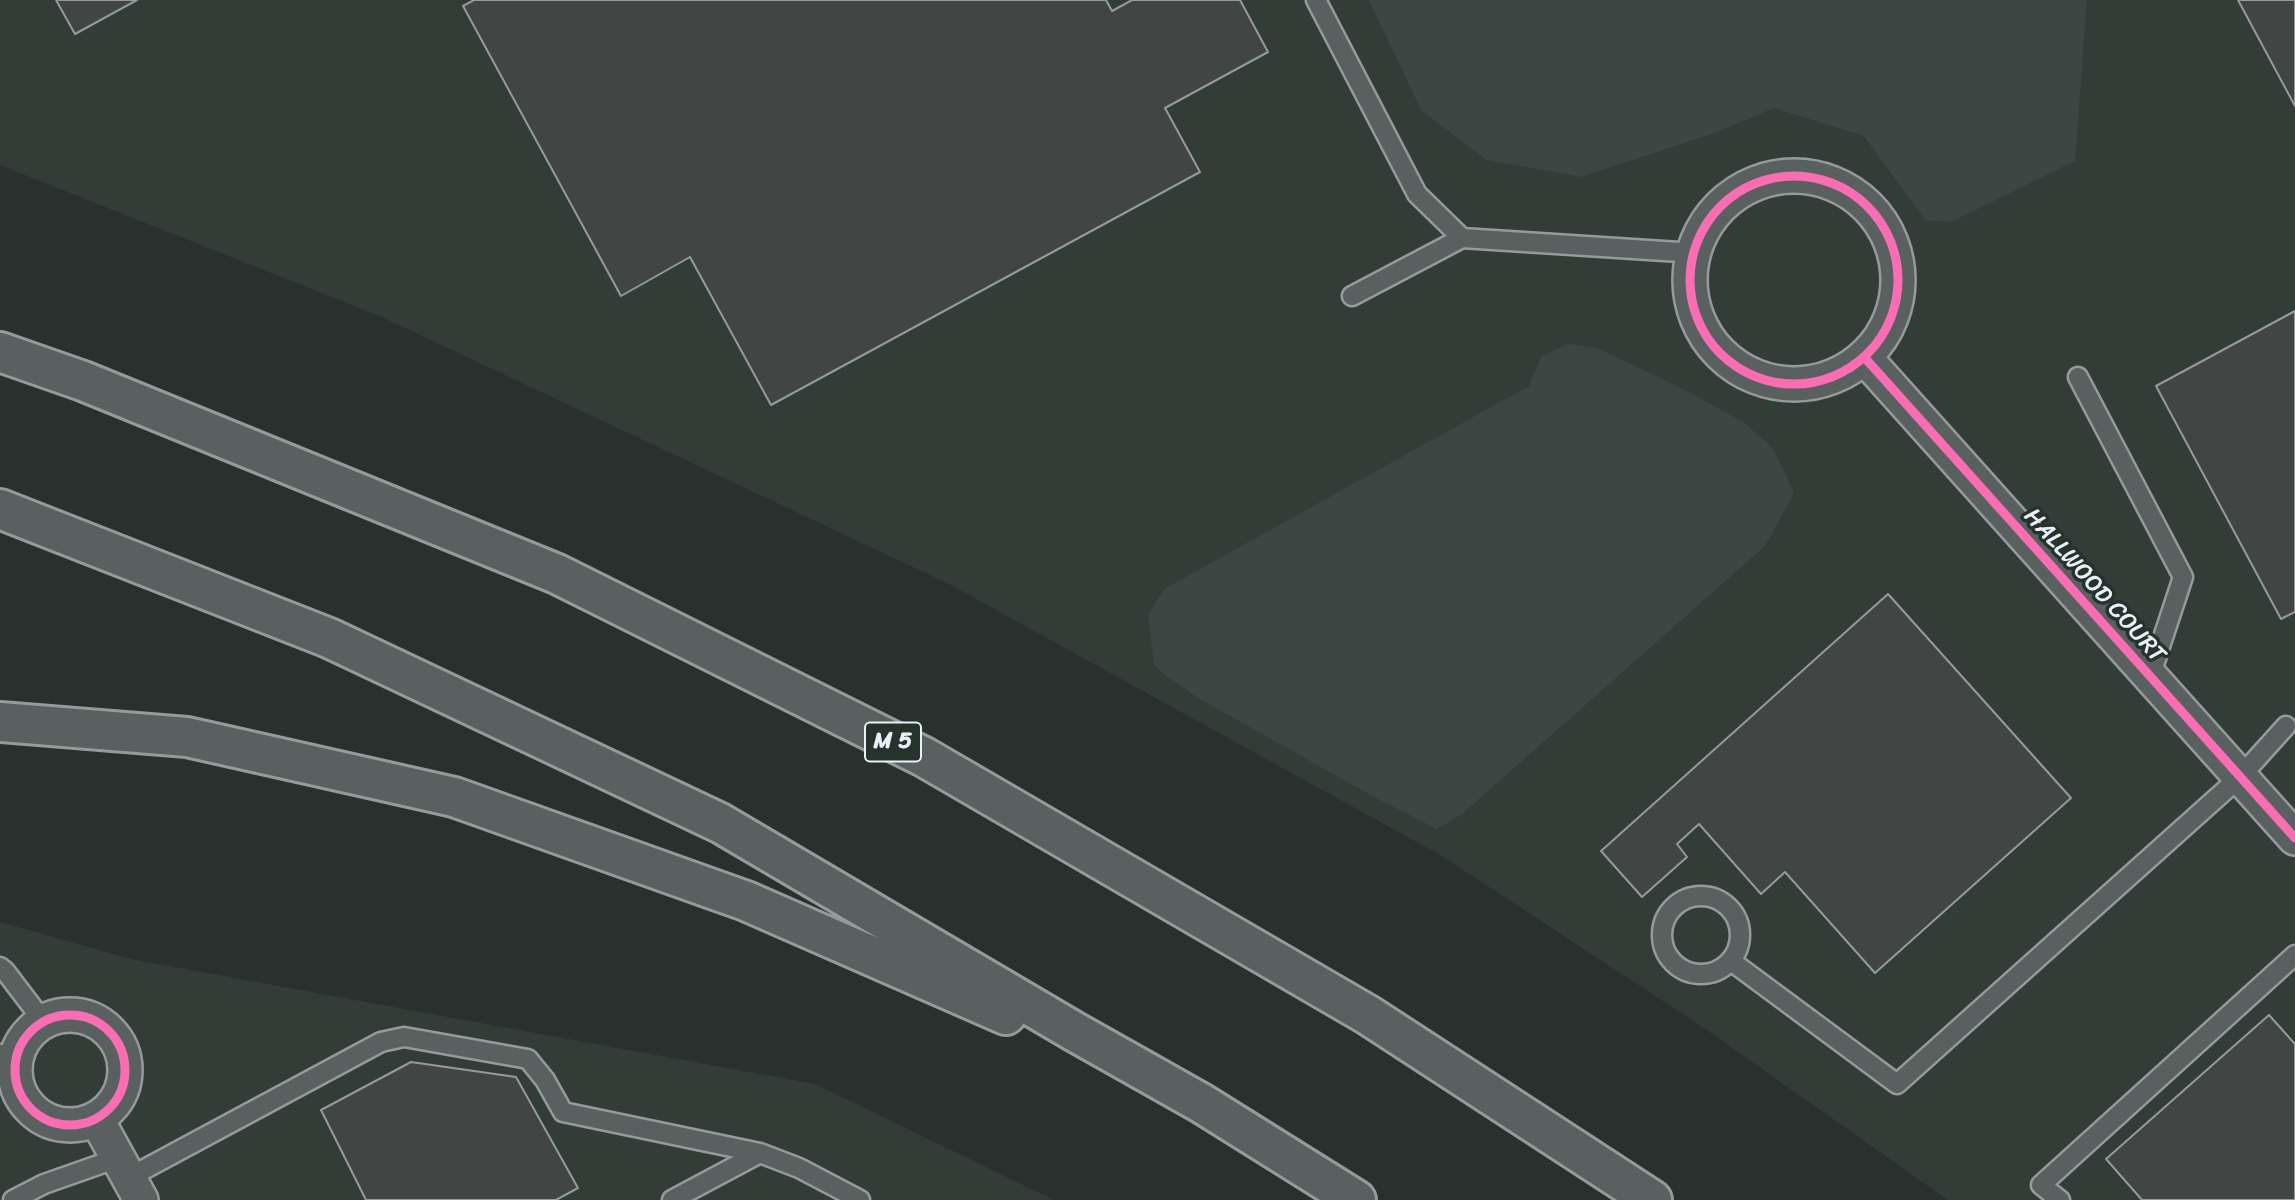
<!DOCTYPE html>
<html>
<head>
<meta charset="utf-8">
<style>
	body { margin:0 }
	canvas { display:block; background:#29302d }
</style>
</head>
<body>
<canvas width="2295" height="1200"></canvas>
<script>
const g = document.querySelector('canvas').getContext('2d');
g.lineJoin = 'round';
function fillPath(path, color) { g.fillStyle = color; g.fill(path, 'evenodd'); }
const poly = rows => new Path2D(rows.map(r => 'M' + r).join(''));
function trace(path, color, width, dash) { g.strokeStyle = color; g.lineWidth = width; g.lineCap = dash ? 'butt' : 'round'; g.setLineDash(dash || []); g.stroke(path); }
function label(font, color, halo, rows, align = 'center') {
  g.font = font + ' Sriracha,sans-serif'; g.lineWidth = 7; g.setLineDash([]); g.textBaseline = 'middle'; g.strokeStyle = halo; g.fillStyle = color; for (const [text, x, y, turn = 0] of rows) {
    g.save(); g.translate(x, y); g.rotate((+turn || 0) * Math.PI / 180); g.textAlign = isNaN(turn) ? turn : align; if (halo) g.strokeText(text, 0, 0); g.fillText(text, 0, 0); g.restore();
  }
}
const built = poly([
	[0,0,2295,0,2295,1200,1948,1200,1701,1026,1442,856,949,584,384,318,0,165],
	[0,922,130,959,815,1084,1054,1200,0,1200]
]);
const green = poly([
	[1369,0,2087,0,2075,161,1951,222,1925,220,1864,136,1774,108,1712,134,1581,177,1487,160,1421,110],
	[1567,344,1597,348,1681,388,1743,422,1773,448,1794,493,1765,546,1462,814,1437,829,1376,798,1200,699,1165,675,1154,665,1148,615,1164,589,1529,386,1541,357]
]);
const building = poly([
	[56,0,137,0,75,34,56,0],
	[474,0,1106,0,1112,11,1132,0,1240,0,1268,52,1165,108,1200,172,771,405,690,257,621,296,463,6,474,0],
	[2238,0,2295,0,2295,106,2238,0],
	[2295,311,2295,612,2281,619,2156,386,2295,311],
	[1888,594,2071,798,1875,973,1785,872,1761,894,1699,824,1677,844,1687,857,1642,897,1601,851,1888,594],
	[2269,1015,2295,1044,2295,1200,2142,1200,2106,1159,2269,1015],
	[411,1062,516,1077,578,1188,556,1200,366,1200,321,1110,411,1062]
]);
const service = poly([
	[1316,0,1417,194,1462,238],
	[1352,296,1462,238,1695,253],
	[2078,377,2183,577,2150,677],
	'1662 935a39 39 0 1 1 78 0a39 39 0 1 1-78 0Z',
	[1731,961,1897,1084,2240,777,2286,726],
	[0,967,5,971,43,1021],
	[0,1054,16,1055],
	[128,1178,381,1042,404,1037,528,1059,545,1080,563,1112,760,1153,799,1168,860,1200],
	[13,1200,44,1184,118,1158],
	[672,1200,760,1153],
	[2060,1200,2041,1185,2295,955]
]);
const minor = poly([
	'1690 280a104 104 0 1 1 208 0a104 104 0 1 1-208 0Z',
	[1865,358,2295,838],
	'15 1070a55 55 0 1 1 110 0a55 55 0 1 1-110 0Z',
	[97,1120,141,1200]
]);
const motorway = poly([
	[0,352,83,381,557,574,924,757,1368,1015,1652,1200],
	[0,509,329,638,720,823,1075,1032,1201,1103,1356,1200],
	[0,722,187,737,454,797,746,901,1006,1015]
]);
const cycleway = poly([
	'1690 280a104 104 0 1 1 208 0a104 104 0 1 1-208 0Z',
	[1865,358,2295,838],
	'15 1070a55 55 0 1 1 110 0a55 55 0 1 1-110 0Z'
]);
const shields = [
	[893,742,56]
];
const shieldNames = [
	["M 5",893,742]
];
const streetNames = [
	["HALLWOOD COURT",2094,586,48]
];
fillPath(built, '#323d38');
fillPath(green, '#3b4743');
fillPath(building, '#414644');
trace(building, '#959a9a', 2);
trace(service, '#959a9a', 23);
trace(minor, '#959a9a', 38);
trace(motorway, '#959a9a', 44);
trace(service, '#5a6060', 18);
trace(minor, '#5a6060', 33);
trace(motorway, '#5a6060', 38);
trace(cycleway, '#f96db3', 9);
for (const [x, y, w] of shields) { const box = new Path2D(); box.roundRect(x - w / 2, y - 19.5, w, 39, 5); g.fillStyle = '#26332d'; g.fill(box); trace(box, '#e8f1f8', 2); }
label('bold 23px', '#e8f1f8', null, shieldNames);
label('24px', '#e8f1f8', '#26332d', streetNames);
</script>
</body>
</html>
